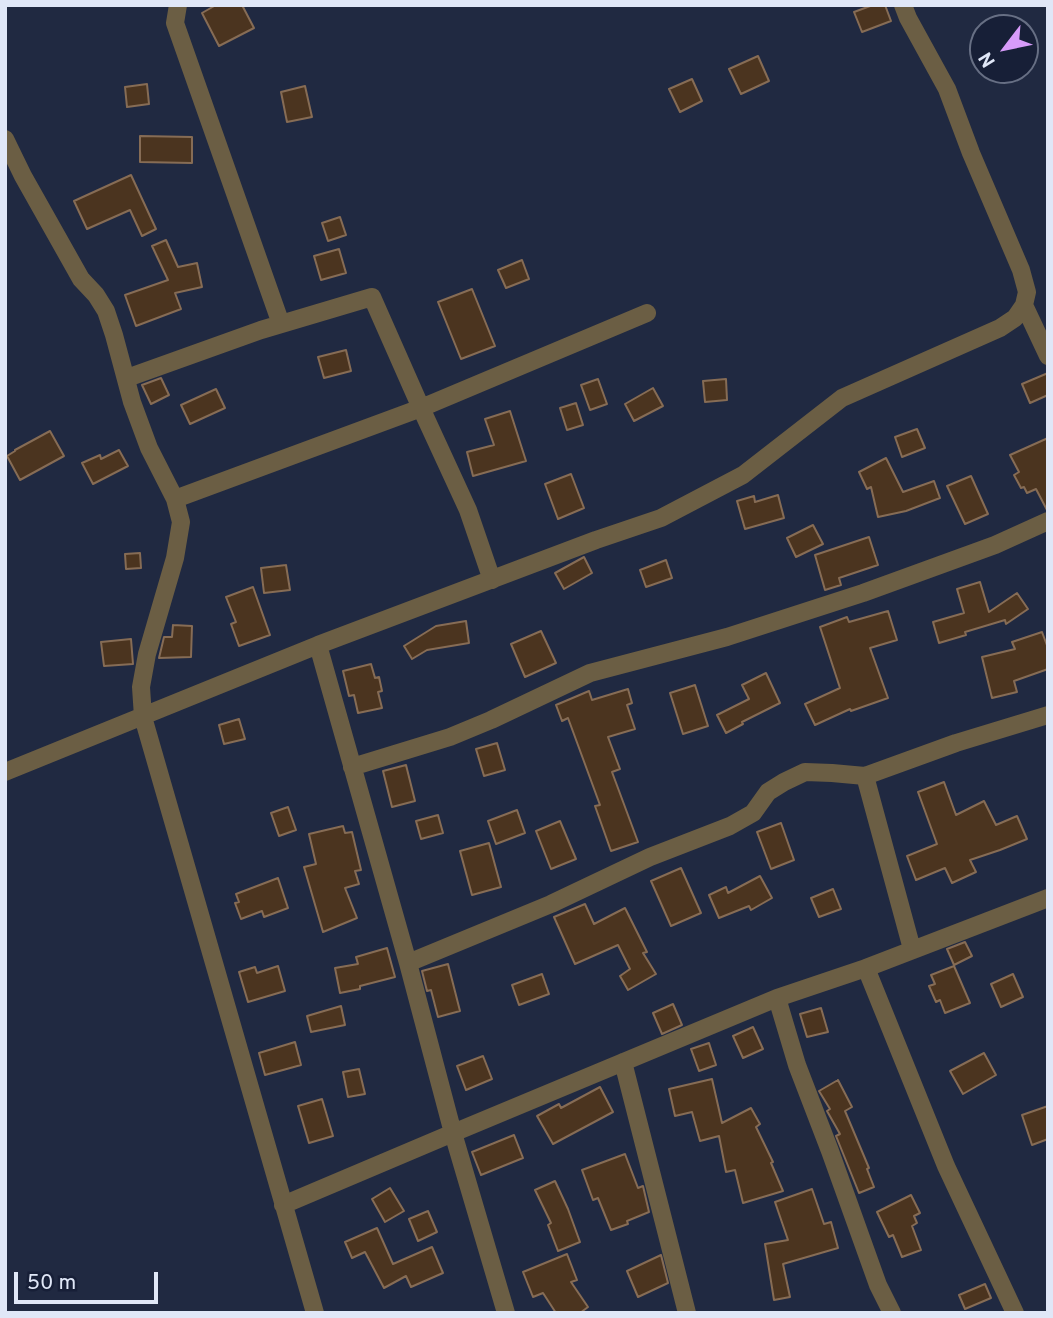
<!DOCTYPE html>
<html>
<head>
<meta charset="utf-8">
<style>
	body { margin:0 }
	#map { position:relative; width:1053px; height:1318px; overflow:hidden; background:#202941; font-family:Overpass,sans-serif }
	canvas { display:block }
	.frame { position:absolute; inset:0; border:7px solid #e0e7f7; pointer-events:none }
	.north { position:absolute; left:969px; top:14px; width:70px; height:70px; box-sizing:border-box; background:#171f37; border:2px solid #676f84; border-radius:50%; rotate:238deg; font-size:19px; font-weight:700; line-height:28px; text-align:center; color:#e0e7f7 }
	.north::after { content:''; display:block; margin:auto; width:24px; height:32px; background:#d79bf9; clip-path:polygon(50% 0,100% 100%,50% 72%,0 100%) }
	.scale { position:absolute; left:14px; top:1272px; width:144px; height:32px; box-sizing:border-box; border:4px solid #e0e7f7; border-top:0; padding-left:9px; font-size:21px; line-height:24px; white-space:nowrap; color:#e0e7f7; -webkit-text-stroke:5px #171f37; paint-order:stroke }
</style>
</head>
<body>
<div id="map">
<canvas width="1053" height="1318"></canvas>
<div class="frame"></div>
<div class="north">N</div>
<div class="scale">50 m</div>
</div>
<script>
const g = document.querySelector('canvas').getContext('2d');
g.lineJoin = 'round';
function fillPath(path, color) { g.fillStyle = color; g.fill(path, 'evenodd'); }
const poly = rows => new Path2D(rows.map(r => 'M' + r).join(''));
function trace(path, color, width, dash) { g.strokeStyle = color; g.lineWidth = width; g.lineCap = dash ? 'butt' : 'round'; g.setLineDash(dash || []); g.stroke(path); }
const building = poly([
	[216,5,242,5,254,28,219,46,202,13,216,5],
	[873,5,885,5,891,21,862,32,854,12,873,5],
	[758,56,769,81,741,94,729,69,758,56],
	[692,79,702,101,680,112,669,89,692,79],
	[147,84,149,104,127,107,125,87,147,84],
	[305,86,312,117,287,122,281,92,305,86],
	[140,136,192,137,192,163,140,162,140,136],
	[131,175,156,229,142,236,130,210,87,229,74,201,131,175],
	[340,217,346,235,328,241,322,223,340,217],
	[166,240,178,267,197,263,202,287,175,293,181,309,136,326,125,295,168,280,152,246,166,240],
	[339,249,346,273,321,280,314,256,339,249],
	[522,260,529,279,506,288,498,270,522,260],
	[472,289,495,346,461,359,438,302,472,289],
	[346,350,351,371,324,378,318,357,346,350],
	[1048,373,1048,395,1030,403,1022,384,1048,373],
	[161,378,169,395,151,404,142,385,161,378],
	[598,379,607,404,590,410,581,385,598,379],
	[726,379,727,400,705,402,703,381,726,379],
	[653,388,663,406,634,421,625,404,653,388],
	[216,389,225,408,190,424,181,405,216,389],
	[576,403,583,425,567,430,560,408,576,403],
	[510,411,526,461,473,476,467,452,494,445,485,419,510,411],
	[917,429,925,448,902,457,895,437,917,429],
	[50,431,64,456,20,480,7,456,15,451,15,450,50,431],
	[1048,438,1048,510,1047,510,1036,489,1027,493,1024,487,1021,488,1014,475,1019,472,1010,455,1048,438],
	[119,450,128,466,93,484,82,463,100,455,101,459,119,450],
	[886,458,903,492,934,481,940,498,906,511,878,517,871,487,867,489,859,472,886,458],
	[571,474,584,508,558,519,545,484,571,474],
	[971,476,988,514,965,524,947,486,971,476],
	[778,495,784,518,745,529,737,501,754,496,755,502,778,495],
	[813,525,823,544,796,557,787,538,813,525],
	[869,537,878,565,839,578,841,585,825,590,815,555,869,537],
	[140,553,141,568,126,569,125,554,140,553],
	[584,557,592,573,564,589,555,573,584,557],
	[666,560,672,578,646,587,640,570,666,560],
	[286,565,290,590,264,593,261,568,286,565],
	[980,582,989,612,1017,593,1028,609,1006,624,1005,620,965,632,966,635,939,643,933,622,964,613,957,589,980,582],
	[253,587,270,635,239,646,231,624,236,622,226,597,253,587],
	[888,611,897,640,870,648,888,698,851,711,850,709,815,725,805,704,840,688,820,627,847,617,849,622,888,611],
	[466,621,469,643,427,650,412,659,404,646,436,626,466,621],
	[173,625,192,626,191,657,159,658,164,637,172,637,173,625],
	[541,631,556,663,525,677,511,644,541,631],
	[1042,632,1048,648,1048,669,1014,681,1017,692,992,698,982,657,1015,649,1012,642,1042,632],
	[131,639,133,664,104,666,101,642,131,639],
	[371,664,375,678,379,677,382,691,378,692,382,708,358,713,354,695,349,696,343,671,371,664],
	[766,673,780,703,742,722,743,724,726,733,717,715,749,699,742,685,766,673],
	[695,685,708,726,683,734,670,693,695,685],
	[628,689,632,703,627,705,635,729,608,737,620,769,612,772,638,842,611,851,595,806,600,805,568,718,562,721,556,705,589,691,592,700,628,689],
	[239,719,245,739,224,744,219,725,239,719],
	[497,743,505,770,484,776,476,749,497,743],
	[406,765,415,801,392,807,383,771,406,765],
	[944,782,956,815,984,801,996,825,1017,816,1027,839,1000,850,970,860,976,872,952,883,945,868,916,880,907,856,937,844,918,792,944,782],
	[288,807,296,830,279,836,271,813,288,807],
	[517,810,525,833,496,844,488,821,517,810],
	[438,815,443,833,421,839,416,821,438,815],
	[560,821,576,859,551,869,536,831,560,821],
	[781,823,794,860,771,869,757,832,781,823],
	[343,826,345,833,352,832,361,870,355,871,359,884,345,888,357,918,323,932,304,867,316,864,309,834,343,826],
	[489,843,501,887,472,895,460,851,489,843],
	[681,868,701,913,671,926,651,881,681,868],
	[760,876,772,898,751,910,749,906,719,918,709,895,726,887,728,893,760,876],
	[278,878,288,908,264,917,262,911,241,919,235,903,239,902,236,894,278,878],
	[833,889,841,909,819,917,811,898,833,889],
	[585,904,594,924,625,908,647,952,643,953,656,974,628,990,620,976,630,969,618,945,575,964,554,917,585,904],
	[965,942,972,956,954,965,947,949,965,942],
	[387,948,395,977,360,986,360,989,340,993,335,968,358,964,356,957,387,948],
	[448,964,460,1011,438,1017,431,990,427,991,422,971,448,964],
	[278,966,285,991,248,1002,239,972,255,967,257,973,278,966],
	[954,966,970,1003,945,1013,940,1000,936,1002,929,986,935,984,931,975,954,966],
	[542,974,549,994,519,1005,512,985,542,974],
	[1013,974,1023,997,1001,1007,991,984,1013,974],
	[673,1004,682,1025,662,1034,653,1013,673,1004],
	[341,1006,345,1025,311,1032,307,1016,341,1006],
	[821,1008,828,1032,807,1037,800,1014,821,1008],
	[753,1027,763,1049,743,1058,733,1036,753,1027],
	[295,1042,301,1065,265,1075,259,1053,295,1042],
	[709,1043,716,1065,699,1071,691,1049,709,1043],
	[984,1053,996,1075,963,1094,950,1071,984,1053],
	[483,1056,492,1079,466,1090,457,1066,483,1056],
	[359,1069,365,1094,348,1097,343,1072,359,1069],
	[712,1079,722,1123,751,1108,760,1124,756,1127,773,1162,771,1163,783,1191,743,1203,735,1170,726,1172,719,1136,700,1141,692,1112,675,1116,669,1089,712,1079],
	[838,1080,852,1107,845,1111,869,1168,867,1169,874,1187,859,1193,836,1136,840,1134,827,1111,830,1109,819,1091,838,1080],
	[600,1087,613,1112,553,1144,537,1116,559,1104,561,1108,600,1087],
	[322,1099,333,1136,309,1143,298,1106,322,1099],
	[1048,1106,1048,1139,1032,1145,1022,1115,1048,1106],
	[514,1135,523,1158,481,1175,472,1152,514,1135],
	[625,1154,638,1188,643,1186,649,1212,627,1221,628,1224,611,1230,598,1198,593,1200,582,1170,625,1154],
	[555,1181,568,1209,580,1242,558,1251,548,1225,551,1223,535,1190,555,1181],
	[390,1188,404,1211,385,1222,372,1199,390,1188],
	[812,1189,824,1224,831,1222,838,1248,783,1264,790,1297,774,1300,765,1244,788,1240,775,1202,812,1189],
	[911,1195,920,1213,914,1216,917,1223,912,1226,921,1250,902,1257,893,1235,889,1237,877,1212,911,1195],
	[428,1211,437,1232,418,1241,409,1219,428,1211],
	[377,1228,393,1264,432,1247,443,1273,411,1287,406,1276,384,1288,365,1252,352,1258,345,1242,377,1228],
	[567,1254,577,1280,571,1282,588,1307,580,1313,556,1313,543,1293,533,1297,523,1272,567,1254],
	[661,1255,668,1283,638,1297,627,1271,661,1255],
	[985,1284,991,1298,965,1309,959,1295,985,1284]
]);
const street = poly([
	[178,5,175,23,281,324],
	[5,139,23,176,81,279,96,295,106,311,114,335,132,402,149,448,175,499,181,522,175,558,147,654,141,687,143,717,315,1313],
	[1024,305,1048,356],
	[127,378,261,330,372,297,421,408,468,510,492,580],
	[175,499,421,408,647,313],
	[318,645,408,963,453,1133,777,998,866,968,946,1166,1015,1313],
	[352,767,450,737,491,720,590,673,727,637,863,593,995,545,1048,521],
	[5,772,318,645,596,540,661,518,743,475,842,398,1000,328,1015,318,1024,305,1027,292,1021,270,971,153,947,89,908,18,903,5],
	[865,776,912,949],
	[408,963,551,904,650,857,730,826,753,813,768,792,784,782,805,772,832,773,865,776,956,743,1048,715],
	[866,968,1048,898],
	[777,998,797,1065,830,1151,878,1285,892,1313],
	[623,1062,687,1313],
	[283,1205,453,1133,506,1313]
]);
fillPath(building, '#4b341f');
trace(building, '#866c55', 2);
trace(street, '#6b5e44', 18);
</script>
</body>
</html>
